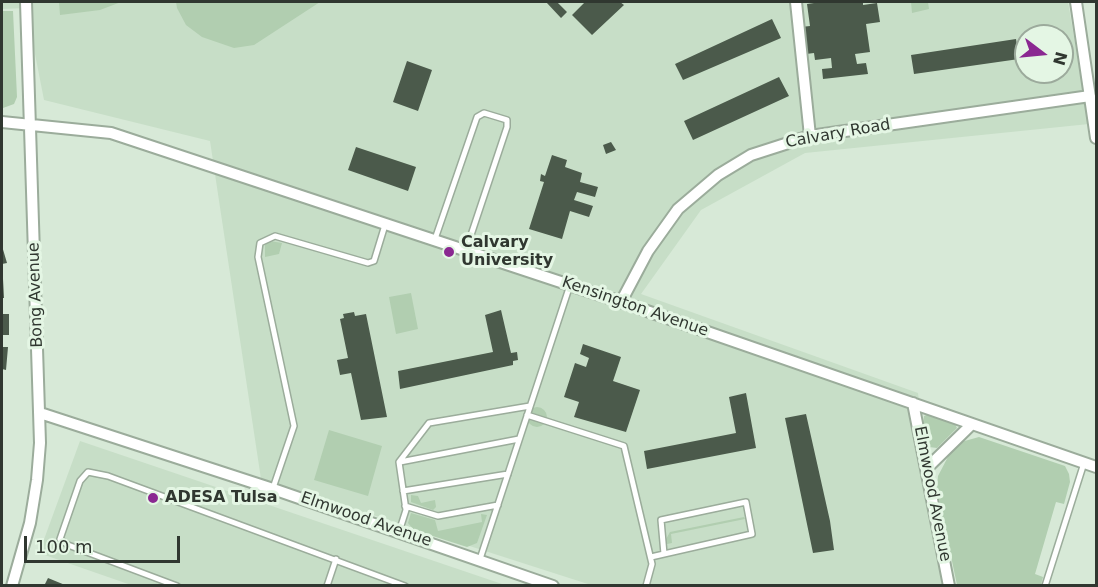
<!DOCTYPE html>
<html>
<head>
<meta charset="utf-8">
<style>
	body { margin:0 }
	#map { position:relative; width:1098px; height:587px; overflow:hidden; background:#d7e9d7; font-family:"DejaVu Sans",sans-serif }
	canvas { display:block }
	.frame { position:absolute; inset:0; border:3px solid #303730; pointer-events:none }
	.north { position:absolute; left:1014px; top:24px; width:60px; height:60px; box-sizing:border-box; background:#e4f6e4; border:2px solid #9caa9c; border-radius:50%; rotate:106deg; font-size:16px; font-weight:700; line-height:24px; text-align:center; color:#303730 }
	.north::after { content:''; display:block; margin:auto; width:21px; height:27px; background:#8a2891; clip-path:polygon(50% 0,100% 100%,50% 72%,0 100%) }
	.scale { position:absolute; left:24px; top:536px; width:156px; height:27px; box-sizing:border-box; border:3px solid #303730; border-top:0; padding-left:8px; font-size:18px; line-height:21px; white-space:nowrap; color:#303730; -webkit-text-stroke:4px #e4f6e4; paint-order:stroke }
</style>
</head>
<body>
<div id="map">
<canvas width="1098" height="587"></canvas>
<div class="frame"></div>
<div class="north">N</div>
<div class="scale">100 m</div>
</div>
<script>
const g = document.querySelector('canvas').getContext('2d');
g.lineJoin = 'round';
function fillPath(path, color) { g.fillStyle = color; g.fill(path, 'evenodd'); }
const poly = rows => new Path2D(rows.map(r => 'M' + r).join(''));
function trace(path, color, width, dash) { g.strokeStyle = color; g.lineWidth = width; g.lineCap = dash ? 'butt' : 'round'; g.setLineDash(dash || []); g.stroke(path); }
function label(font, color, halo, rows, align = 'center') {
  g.font = font + ' "DejaVu Sans",sans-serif'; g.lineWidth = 6; g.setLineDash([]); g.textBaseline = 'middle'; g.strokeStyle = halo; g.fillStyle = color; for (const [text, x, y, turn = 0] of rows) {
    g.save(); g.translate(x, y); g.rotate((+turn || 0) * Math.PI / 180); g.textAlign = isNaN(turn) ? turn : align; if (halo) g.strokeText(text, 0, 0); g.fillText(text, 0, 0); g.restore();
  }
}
const built = poly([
	[2,2,1068,2,1089,124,805,153,701,210,641,294,918,393,942,585,591,585,261,479,210,141,44,100,26,8,2,9],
	[1026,36,1062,36,1062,72,1026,72],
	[80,441,505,585,131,585,39,553]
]);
const green = poly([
	[59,2,121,2,100,10,60,15],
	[176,2,320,2,254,45,234,48,202,37,186,25,177,8],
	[911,2,928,2,929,9,912,13],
	[2,11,13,11,17,97,14,104,3,108],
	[270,241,282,243,279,254,265,257,265,245],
	[411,293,418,329,396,334,389,297],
	'527 417a10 10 0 1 1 20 0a10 10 0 1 1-20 0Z',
	[929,414,955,424,957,428,937,448,929,447,923,424,924,416],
	[329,430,382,446,368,496,314,480],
	[979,437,1065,466,1069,474,1070,482,1064,504,1056,502,1035,574,1043,577,1041,585,957,585,937,489,938,476,951,451,961,442],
	[411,495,418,496,421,503,435,500,436,507,433,510,411,502],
	[411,513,435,520,438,531,482,522,481,514,487,515,477,543,467,547,414,530,408,523],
	[744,517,745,519,671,534,672,543,667,544,665,541,670,532]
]);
const building = poly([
	[546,2,557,2,567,12,561,18],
	[585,2,620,2,624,5,592,35,572,15],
	[821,2,863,2,863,5,877,3,880,22,866,24,870,52,855,54,857,64,866,63,868,74,823,79,822,69,832,68,831,58,815,60,814,53,806,54,801,27,810,26,807,4],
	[772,19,781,38,683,80,675,64],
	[1016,39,1019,59,914,74,911,55],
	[407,61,432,70,418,111,393,102],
	[779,77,789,96,693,140,684,121],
	[611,142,616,150,606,154,603,145],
	[356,147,416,167,408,191,348,170],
	[552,155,567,160,565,167,582,173,580,182,598,187,595,197,577,192,574,200,593,206,589,217,570,211,562,239,529,229,544,182,540,181,541,174,545,176],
	[2,246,7,263,2,264],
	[2,279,3,279,4,298,2,298],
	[501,310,511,353,517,352,518,360,513,361,513,365,400,389,398,371,493,352,485,315],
	[354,312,355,316,366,314,387,417,361,420,351,373,340,375,337,360,348,358,340,319,344,318,343,314],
	[2,314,9,314,9,335,2,335],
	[583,344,621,357,613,381,640,390,626,432,574,417,579,402,564,397,575,363,586,367,589,358,580,354],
	[2,347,8,347,6,370,2,369],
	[746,393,756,448,647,469,644,451,736,433,729,397],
	[806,414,830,521,834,550,813,553,785,418],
	[48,578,65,585,65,586,44,586]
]);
const lane = poly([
	[435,239,477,117,484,113,507,120,507,127,466,250],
	[527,415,624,446,652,564,646,586],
	[400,462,519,439],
	[273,488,294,426,258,257,260,243,275,236,368,263,374,261,385,225],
	[403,491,508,474],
	[405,506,438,516,498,505],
	[399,532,406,510,399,462,429,423,530,406],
	[651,557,664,554,752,534,746,502,661,520,664,554],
	[480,559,570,285],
	[177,586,68,545,60,539,80,481,88,472,108,476,405,586],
	[327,586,336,559],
	[1045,586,1084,463]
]);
const street = poly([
	[796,2,810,136],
	[1076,2,1096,138],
	[2,122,111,133,621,302,1096,467],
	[621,302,648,251,678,209,718,175,751,155,810,136,1090,96],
	[913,403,949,586],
	[40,413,276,490,553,586],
	[927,468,972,424],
	[12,586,30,523,37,480,40,443,26,2]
]);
const markers = [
	[449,252,6,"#8a2891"],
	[153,498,6,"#8a2891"]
];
const streetNames = [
	["Calvary Road",838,134,-10],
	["Bong Avenue",36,295,-92],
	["Kensington Avenue",635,307,19],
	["Elmwood Avenue",932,494,79],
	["Elmwood Avenue",366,520,19]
];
const poiNames = [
	["Calvary",461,243],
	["University",461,261],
	["ADESA Tulsa",165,498]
];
fillPath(built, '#c7dec7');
fillPath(green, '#b1ceb0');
fillPath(building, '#4b5a4b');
trace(lane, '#9bac9b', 8);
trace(street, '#9bac9b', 14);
trace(lane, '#fff', 5);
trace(street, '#fff', 10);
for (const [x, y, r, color] of markers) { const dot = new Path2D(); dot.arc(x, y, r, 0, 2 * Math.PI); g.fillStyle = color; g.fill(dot); trace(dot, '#e4f6e4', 2); }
label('16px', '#303730', '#e4f6e4', streetNames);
label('bold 16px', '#303730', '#e4f6e4', poiNames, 'left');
</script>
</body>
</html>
